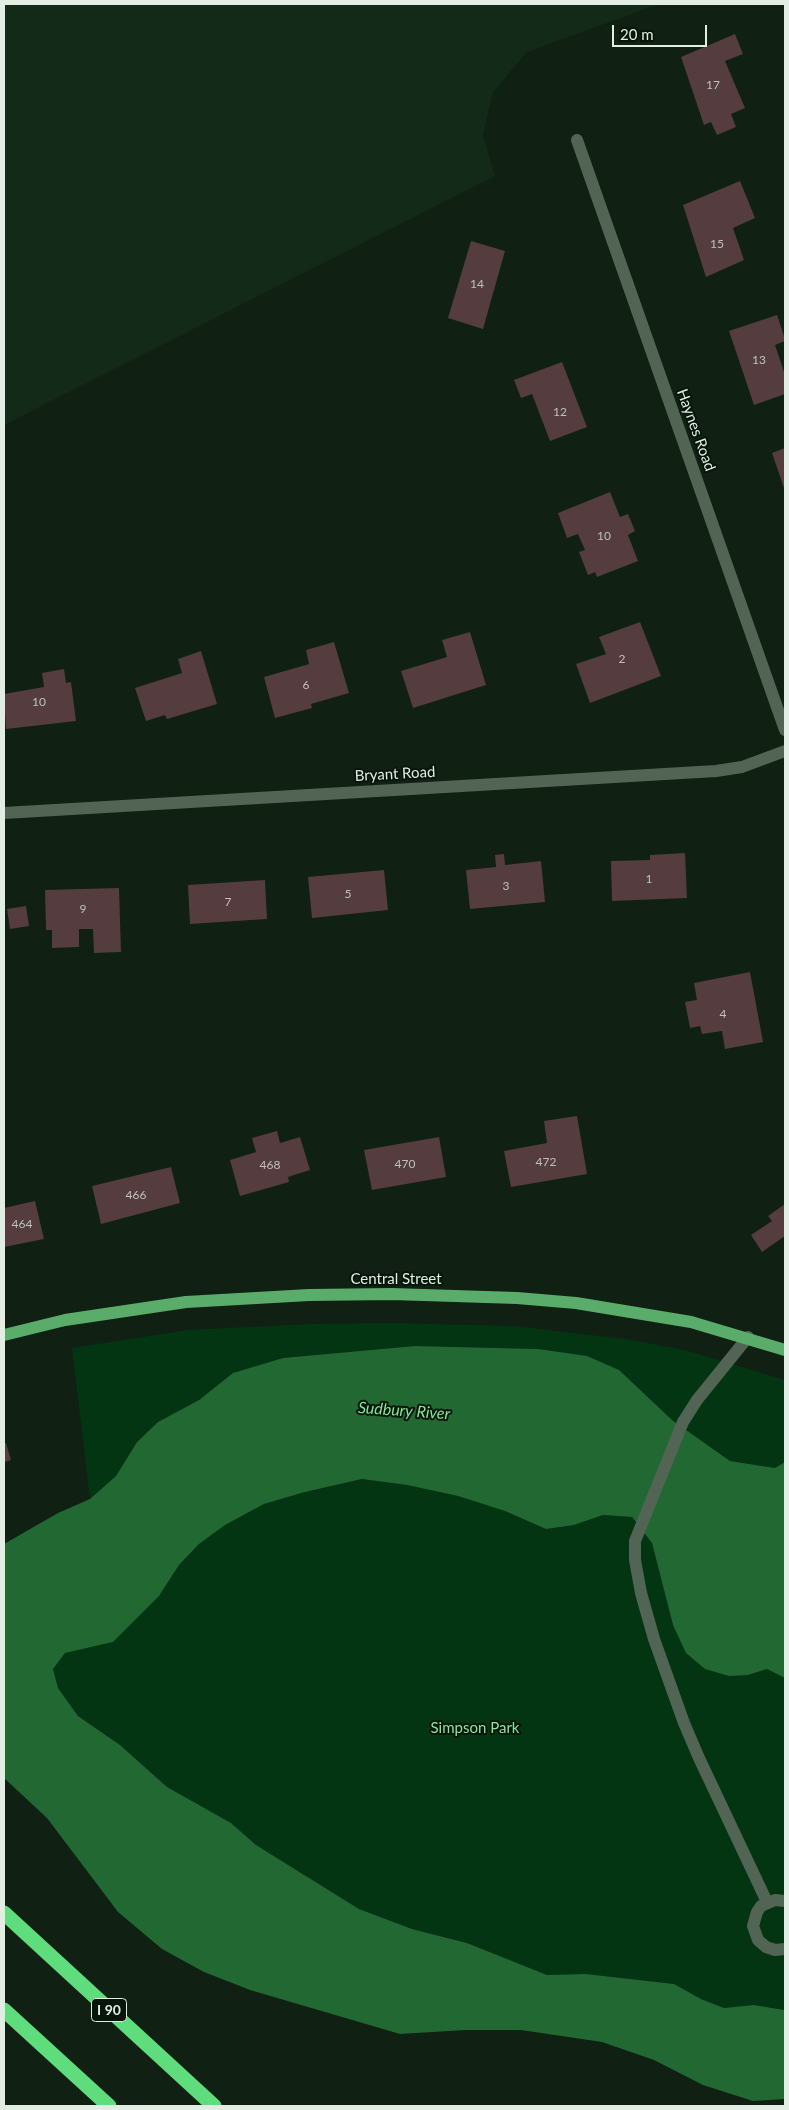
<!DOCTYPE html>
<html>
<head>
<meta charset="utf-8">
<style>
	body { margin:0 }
	#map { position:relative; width:789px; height:2110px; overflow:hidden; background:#102012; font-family:Lato,sans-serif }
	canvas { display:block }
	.frame { position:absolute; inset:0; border:5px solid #e2ede3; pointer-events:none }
	.scale { position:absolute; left:612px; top:25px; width:95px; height:22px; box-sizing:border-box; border:2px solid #e2ede3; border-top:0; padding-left:6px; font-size:15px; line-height:18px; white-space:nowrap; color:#e2ede3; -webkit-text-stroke:4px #07160a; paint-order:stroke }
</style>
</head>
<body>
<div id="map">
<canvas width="789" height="2110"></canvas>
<div class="frame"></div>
<div class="scale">20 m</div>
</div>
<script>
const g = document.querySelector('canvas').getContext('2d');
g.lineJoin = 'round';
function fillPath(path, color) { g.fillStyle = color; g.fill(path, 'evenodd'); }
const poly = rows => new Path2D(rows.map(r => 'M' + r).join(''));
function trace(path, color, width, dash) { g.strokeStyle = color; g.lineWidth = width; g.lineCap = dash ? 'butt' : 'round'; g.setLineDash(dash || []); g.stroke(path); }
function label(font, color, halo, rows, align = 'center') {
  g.font = font + ' Lato,sans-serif'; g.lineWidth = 4; g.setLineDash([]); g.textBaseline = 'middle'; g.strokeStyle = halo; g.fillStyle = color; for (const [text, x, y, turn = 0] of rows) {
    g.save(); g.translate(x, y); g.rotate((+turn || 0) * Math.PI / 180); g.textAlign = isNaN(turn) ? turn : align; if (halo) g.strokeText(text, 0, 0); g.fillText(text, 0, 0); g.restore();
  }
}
const built = poly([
	[4,4,659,4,527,52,493,92,483,135,495,176,4,425]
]);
const green = poly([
	[392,1323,514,1326,626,1339,685,1350,785,1380,785,1462,775,1468,730,1461,672,1420,649,1400,538,1349,415,1346,283,1358,233,1373,199,1400,158,1422,137,1442,116,1476,90,1499,72,1348,188,1330,310,1324],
	[362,1479,407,1485,458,1496,505,1511,546,1529,574,1525,603,1515,632,1517,652,1543,673,1625,748,1675,767,1669,785,1678,785,2012,783,2010,754,2005,724,2008,701,1999,674,1984,586,1974,547,1975,467,1943,412,1929,359,1909,256,1845,231,1823,167,1787,120,1745,78,1716,58,1688,53,1669,65,1653,113,1642,159,1596,179,1565,199,1544,225,1525,264,1504,305,1492]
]);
const water = poly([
	[415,1346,538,1349,587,1356,619,1370,672,1420,730,1461,775,1468,785,1462,785,1678,767,1669,748,1675,729,1676,705,1669,686,1653,673,1625,652,1543,632,1517,603,1515,574,1525,546,1529,505,1511,458,1496,407,1485,362,1479,305,1492,264,1504,225,1525,199,1544,179,1565,159,1596,113,1642,65,1653,53,1669,58,1688,78,1716,120,1745,167,1787,231,1823,256,1845,359,1909,412,1929,467,1943,547,1975,586,1974,674,1984,701,1999,724,2008,754,2005,784,2010,785,2012,785,2099,753,2101,703,2085,654,2060,602,2042,521,2030,465,2030,400,2034,250,1990,204,1972,162,1949,118,1912,47,1818,4,1778,4,1544,58,1513,90,1499,116,1476,137,1442,158,1422,199,1400,233,1373,283,1358]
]);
const building = poly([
	[735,34,743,54,725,61,745,108,731,114,736,127,717,135,711,122,704,125,681,57],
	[740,181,755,218,733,228,744,260,706,277,683,205],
	[471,241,505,251,483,329,448,318],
	[777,315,785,339,785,341,775,345,785,375,785,394,754,405,729,331],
	[562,362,587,427,550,441,532,394,521,398,514,380],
	[785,448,785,491,772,453],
	[610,492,620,517,628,514,635,531,628,535,638,561,597,577,595,572,588,575,579,552,585,550,578,534,567,538,558,513],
	[640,622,661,676,590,703,576,664,606,654,599,637],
	[470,632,486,685,413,708,401,671,447,657,442,640],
	[334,642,349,693,311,704,312,708,275,718,264,677,309,664,306,650],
	[201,651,217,704,167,719,165,715,146,721,135,688,182,673,178,659],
	[64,669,66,683,71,682,76,721,6,729,4,694,44,687,42,673],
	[685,853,687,898,612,901,611,861,650,860,650,855],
	[504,854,505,865,541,861,545,902,470,909,466,870,496,867,495,855],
	[384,870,388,910,312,918,308,877],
	[265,880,267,919,190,924,188,885],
	[119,888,121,952,94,953,93,929,79,929,79,947,52,948,52,930,46,930,45,890],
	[26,906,29,926,10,929,7,909],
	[750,972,763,1042,725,1049,722,1031,702,1034,700,1026,690,1028,685,1002,697,1000,694,983],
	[577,1116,587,1174,511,1187,504,1151,547,1143,544,1121],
	[277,1131,280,1143,300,1137,310,1170,288,1177,289,1182,240,1196,230,1160,256,1152,252,1138],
	[439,1137,446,1177,372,1190,364,1150],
	[171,1167,180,1203,101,1224,92,1186],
	[35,1201,44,1239,4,1247,4,1208],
	[785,1204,785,1236,762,1252,751,1235,772,1221,768,1216],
	[6,1443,11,1460,4,1462,4,1444]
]);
const minor = poly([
	[577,140,785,730],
	[4,813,716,771,742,767,785,751],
	[748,1337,697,1400,683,1422,635,1541,635,1560,641,1593,654,1639,684,1723,699,1758,767,1902],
	[785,1901,775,1900,761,1906,757,1912,753,1926,758,1940,766,1947,775,1950,785,1949]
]);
const major = poly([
	[4,1335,65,1320,186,1302,309,1295,392,1294,517,1298,576,1303,691,1322,785,1350]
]);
const highway = poly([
	[4,1913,214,2106],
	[4,2010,109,2106]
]);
const numberNames = [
	["17",713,85],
	["15",717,244],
	["14",477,284],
	["13",759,360],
	["12",560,412],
	["10",604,536],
	["2",622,659],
	["6",306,685],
	["10",39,702],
	["1",649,879],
	["3",506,886],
	["5",348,894],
	["7",228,902],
	["9",83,909],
	["4",723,1014],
	["472",546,1162],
	["470",405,1164],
	["468",270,1165],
	["466",136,1195],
	["464",22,1224]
];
const shields = [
	[109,2010,35]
];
const shieldNames = [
	["I 90",109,2010]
];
const streetNames = [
	["Haynes Road",696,430,70],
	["Bryant Road",395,774,-3],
	["Central Street",396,1279]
];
const parkNames = [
	["Simpson Park",475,1728]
];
const waterNames = [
	["Sudbury River",404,1411,4]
];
fillPath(built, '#142a18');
fillPath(green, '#033512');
fillPath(water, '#216833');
fillPath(building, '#543c3f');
trace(minor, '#526554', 12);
trace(major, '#5aac6b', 12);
trace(highway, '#5fdc7b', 15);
label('12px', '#bec1ba', null, numberNames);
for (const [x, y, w] of shields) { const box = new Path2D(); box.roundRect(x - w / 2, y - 11.5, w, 23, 4); g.fillStyle = '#07160a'; g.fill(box); trace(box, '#e2ede3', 1); }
label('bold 14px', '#e2ede3', null, shieldNames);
label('15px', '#e2ede3', '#07160a', streetNames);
label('15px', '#89e699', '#07160a', parkNames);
label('italic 16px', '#87e497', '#07160a', waterNames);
</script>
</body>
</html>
